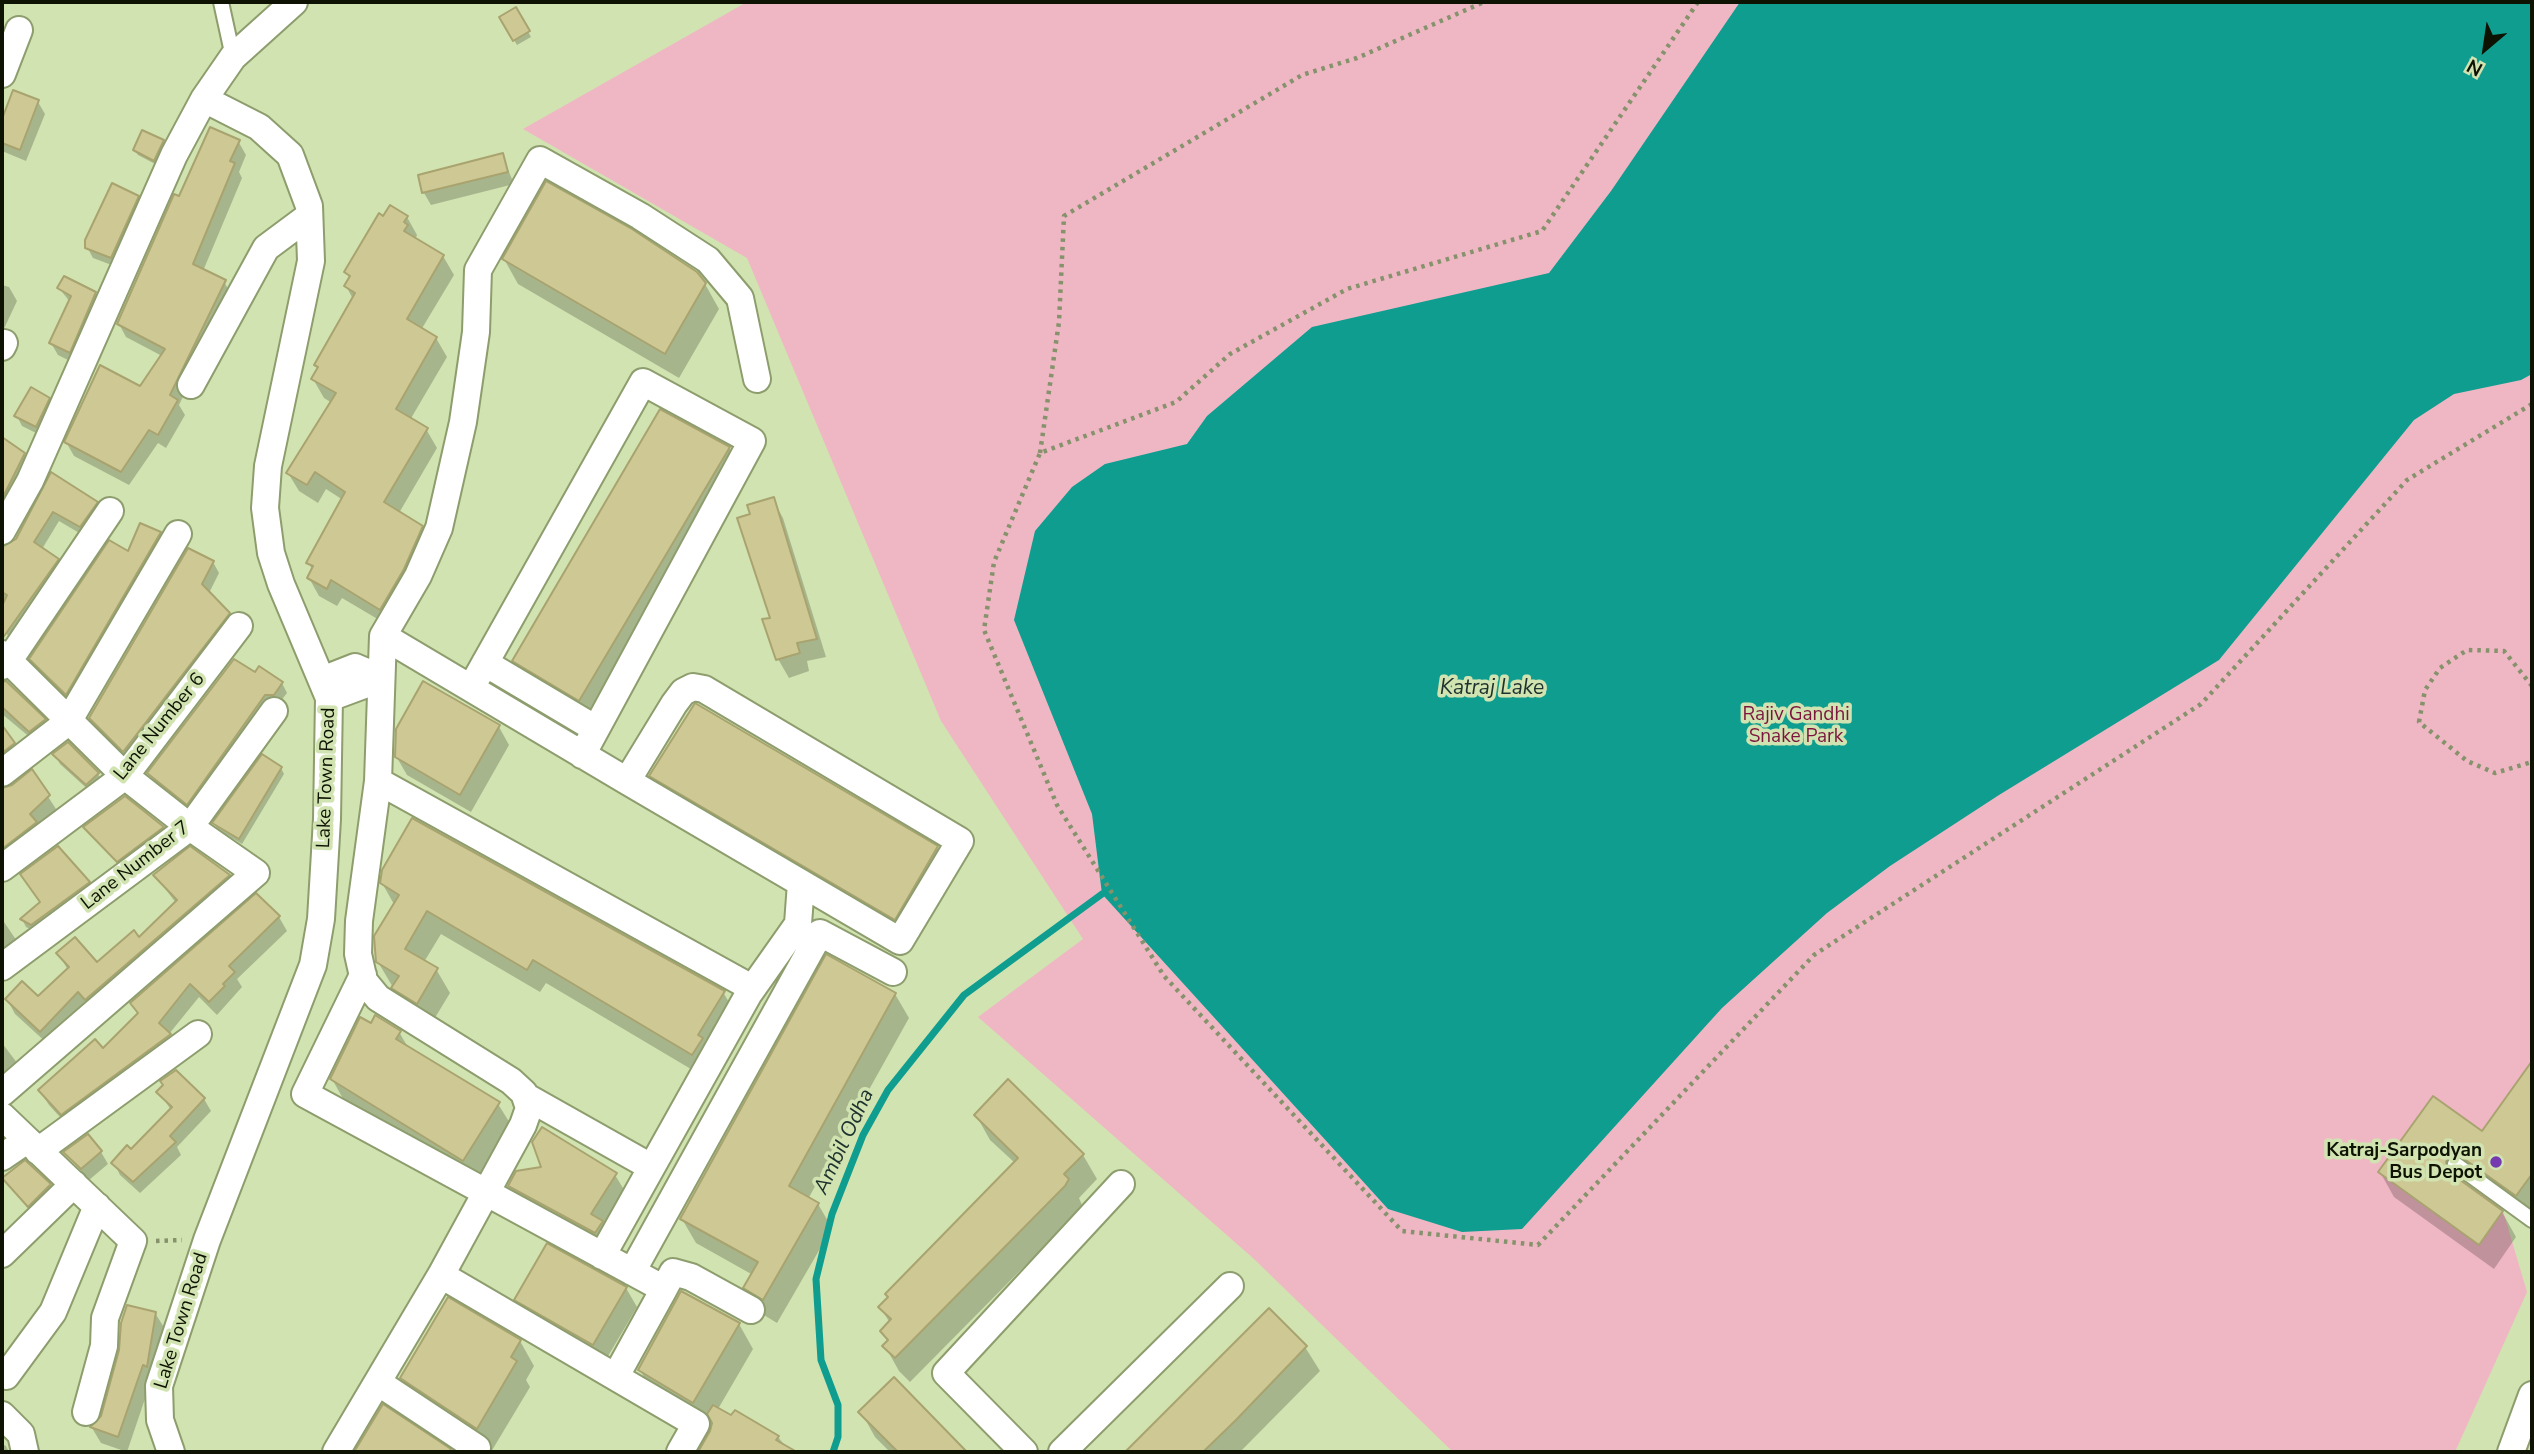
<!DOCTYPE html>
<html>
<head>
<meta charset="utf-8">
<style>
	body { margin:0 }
	#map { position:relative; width:2534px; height:1454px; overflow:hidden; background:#d1e3b0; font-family:"Nunito Sans",sans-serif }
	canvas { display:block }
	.frame { position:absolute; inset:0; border:4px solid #0d1202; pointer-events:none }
	.north { position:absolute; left:2450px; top:14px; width:70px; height:70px; -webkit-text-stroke:5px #d1e3b0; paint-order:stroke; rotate:209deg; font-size:19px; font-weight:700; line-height:28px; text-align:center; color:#0d1202 }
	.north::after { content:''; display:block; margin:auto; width:24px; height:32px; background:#0d1202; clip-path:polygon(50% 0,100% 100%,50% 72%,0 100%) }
</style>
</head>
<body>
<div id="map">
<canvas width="2534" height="1454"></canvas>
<div class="frame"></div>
<div class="north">N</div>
</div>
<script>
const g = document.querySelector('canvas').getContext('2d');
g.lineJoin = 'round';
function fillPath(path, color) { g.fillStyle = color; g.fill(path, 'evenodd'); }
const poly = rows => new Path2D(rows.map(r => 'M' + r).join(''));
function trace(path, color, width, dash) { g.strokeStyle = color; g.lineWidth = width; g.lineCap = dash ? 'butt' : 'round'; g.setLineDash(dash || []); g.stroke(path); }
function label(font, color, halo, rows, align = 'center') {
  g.font = font + ' "Nunito Sans",sans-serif'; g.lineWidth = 7; g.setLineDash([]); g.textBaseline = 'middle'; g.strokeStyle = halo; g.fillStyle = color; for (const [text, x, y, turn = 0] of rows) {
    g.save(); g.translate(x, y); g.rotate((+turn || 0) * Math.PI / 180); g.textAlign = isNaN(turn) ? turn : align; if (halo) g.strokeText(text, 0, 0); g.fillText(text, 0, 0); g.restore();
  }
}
const green = poly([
	[747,2,2532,2,2532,1148,2498,1194,2527,1292,2455,1452,1453,1452,1254,1259,978,1017,1083,939,941,721,747,258,523,129]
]);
const water = poly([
	[1740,2,2532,2,2532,374,2521,380,2454,394,2414,420,2219,660,1999,795,1890,866,1827,913,1722,1008,1522,1229,1462,1232,1388,1209,1102,894,1092,814,1014,620,1035,531,1072,487,1105,464,1187,444,1207,416,1312,327,1549,273,1611,191]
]);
const shadow = poly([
	[516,10,531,37,517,45,501,18],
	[14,92,38,102,45,114,26,161,2,151,2,124],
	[163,141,166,147,157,165,138,155,134,150],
	[238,141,246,155,239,172,242,178,203,271,224,282,232,295,179,405,185,415,166,448,158,443,129,485,74,456,66,442,140,388,162,356,126,337,119,324,180,199],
	[502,155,514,184,431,205,424,193,420,176],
	[138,197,143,207,117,267,93,258,87,247],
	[407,217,417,235,415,240,443,256,454,275,421,330,436,338,447,357,410,420,426,429,437,448,399,513,421,527,432,546,391,627,342,598,337,606,319,596,309,578,313,570,308,563,343,500,326,489,318,503,299,491,288,473,332,403,324,398,313,379,319,370,316,365,353,299,346,286,350,279,346,272,384,218],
	[504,259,705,284,719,309,679,378,518,284],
	[2,285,9,287,17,301,2,333],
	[59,288,95,293,102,306,76,364,58,355,51,343,70,302],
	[48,399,54,409,42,436,22,426,17,416],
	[2,440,24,455,30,465,2,518],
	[729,448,743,473,594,725,529,686,514,661],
	[52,474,96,503,102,513,86,537,59,521,42,549,57,560,63,570,15,642,2,630,2,548,17,541],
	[773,500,783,518,826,657,807,661,809,671,789,678,778,659,752,515],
	[160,534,165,544,72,704,37,669,31,659,129,554],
	[213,562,219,573,209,593,235,625,130,762,97,729,91,718],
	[256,675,282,683,287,693,193,813,155,783,149,773],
	[2,682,6,682,44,720,52,733,38,744,2,714],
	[696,706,937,848,951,873,909,943,665,800,651,776],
	[499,727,509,745,471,812,407,775,396,756],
	[2,728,21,757,2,772],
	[55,754,98,774,103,784,93,794,60,764],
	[281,768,284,774,242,844,217,829,214,823],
	[32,772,56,809,2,867,2,790],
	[86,827,163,828,167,835,123,869],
	[155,875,229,876,237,890,49,1045,15,1014,7,999,38,998,68,970,58,953,97,964,139,939,176,903],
	[89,883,93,890,36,932,26,927,22,919,42,903],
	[382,883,723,992,737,1016,706,1078,546,983,540,992,441,934,424,962,436,969,450,993,430,1026,407,1011,378,962,395,906],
	[279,917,287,931,237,979,242,987,217,1015,199,997,169,1034,178,1049,70,1128,49,1105,40,1091,103,1051,138,1015,132,1004],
	[2,919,23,950,2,966],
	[895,994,909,1018,808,1199,818,1204,832,1228,777,1323,759,1312,745,1288,753,1275,696,1243,682,1219],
	[371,1025,399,1032,409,1049,498,1104,513,1128,478,1185,346,1104,332,1079],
	[2,1043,21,1068,2,1086],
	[2532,1064,2532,1218,2476,1180,2461,1182,2502,1212,2516,1237,2494,1269,2394,1197,2380,1172,2482,1133],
	[159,1092,204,1099,211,1111,177,1147,181,1155,140,1193,120,1175,114,1163,131,1151,171,1110],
	[976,1115,1083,1155,1097,1179,1079,1198,1082,1205,1079,1211,910,1382,899,1371,885,1346,888,1342,882,1331,890,1323,880,1307,1015,1163,990,1140],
	[101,1152,108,1164,89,1180,65,1153],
	[25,1162,50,1186,56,1197,36,1218,4,1178],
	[615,1175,626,1193,606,1251,520,1205,510,1186],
	[626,1288,637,1307,604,1363,527,1318,516,1300],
	[1269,1311,1305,1347,1320,1371,1240,1452,1127,1452],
	[155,1313,165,1329,151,1381,127,1452,101,1443,92,1428,103,1417,121,1350],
	[739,1324,753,1349,718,1409,778,1437,790,1452,700,1452,711,1432,712,1419,708,1426,654,1394,640,1370],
	[520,1341,534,1366,526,1380,530,1387,491,1452,416,1403,402,1378],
	[894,1380,965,1452,890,1452,875,1437,861,1412],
	[383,1407,452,1452,355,1452],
	[2,1444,6,1446,9,1452,2,1452]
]);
const stream = poly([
	[833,1452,838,1437,838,1405,821,1360,816,1279,832,1214,863,1135,888,1090,964,995,1102,894]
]);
const building = poly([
	[516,7,530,31,513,41,499,17,516,7],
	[13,90,39,100,20,150,2,143,2,119,13,90],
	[210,127,240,140,230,161,235,163,193,264,226,280,170,395,178,400,158,435,149,430,121,472,64,442,100,365,140,386,165,349,117,324,174,194,179,196,210,127],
	[142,130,164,140,154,161,133,150,142,130],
	[503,153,508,172,422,193,418,175,503,153],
	[546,181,632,229,697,272,706,283,665,354,502,259,546,181],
	[112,183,139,196,111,258,85,248,85,240,112,183],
	[390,205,408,216,404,222,408,225,404,231,444,255,407,319,437,337,396,409,428,428,384,502,423,526,404,569,380,610,331,580,327,589,307,578,313,566,306,563,345,492,315,472,307,485,286,473,336,393,311,379,318,367,314,365,355,293,344,286,350,276,344,272,379,213,383,216,390,205],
	[64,276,96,292,70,353,49,343,71,296,57,288,64,276],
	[31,387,50,398,36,427,14,416,31,387],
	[660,409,730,447,579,701,512,661,660,409],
	[2,437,25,453,2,499,2,437],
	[51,472,98,502,80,527,53,512,34,542,59,559,2,639,2,606,7,595,2,592,2,547,16,539,51,472],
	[774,497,817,639,797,643,800,653,776,660,762,619,770,618,737,518,750,514,747,505,774,497],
	[140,523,161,532,66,695,29,659,109,540,128,551,140,523],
	[188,548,214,561,202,584,230,613,123,752,89,718,188,548],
	[234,659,255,672,259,666,283,682,274,695,265,695,187,805,147,773,234,659],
	[6,681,46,719,29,732,2,707,2,682,6,681],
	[423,681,500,725,460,795,395,757,396,729,423,681],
	[695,703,938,846,895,920,649,776,695,703],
	[2,725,15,743,2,753,2,725],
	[68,742,99,773,86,785,52,754,68,742],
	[262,754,282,767,239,839,212,823,262,754],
	[32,769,50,795,30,814,37,822,2,849,2,788,12,785,32,769],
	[125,796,164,827,117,862,83,827,125,796],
	[412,818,725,991,698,1035,703,1038,692,1055,533,960,527,970,427,911,405,949,438,968,417,1004,391,988,399,976,376,962,374,936,399,895,380,883,382,870,412,818],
	[58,846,90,882,31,925,20,919,40,902,20,874,58,846],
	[190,846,230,875,85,1000,78,992,40,1032,5,999,22,981,38,996,69,967,56,953,75,937,97,962,134,930,139,937,177,900,153,875,190,846],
	[256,893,280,916,229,966,235,972,223,984,225,986,209,1002,190,984,159,1023,171,1034,61,1115,38,1090,95,1039,103,1048,138,1013,130,1003,256,893],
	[826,954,896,993,789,1186,819,1203,763,1300,743,1288,758,1262,680,1219,826,954],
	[375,1015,401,1031,396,1039,500,1102,463,1161,330,1079,360,1017,371,1023,375,1015],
	[2532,1061,2532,1174,2516,1196,2460,1156,2451,1156,2446,1162,2449,1172,2503,1211,2479,1245,2378,1172,2433,1096,2482,1131,2532,1061],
	[176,1070,205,1098,170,1136,176,1142,133,1182,111,1163,127,1145,131,1149,172,1107,156,1092,163,1085,160,1081,176,1070],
	[1008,1079,1084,1154,1064,1174,1069,1179,1065,1186,895,1358,882,1346,888,1340,880,1331,891,1319,878,1307,888,1297,885,1294,1018,1158,974,1115,1008,1079],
	[542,1127,617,1173,591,1214,603,1221,595,1233,508,1186,516,1171,541,1167,532,1142,542,1127],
	[88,1134,102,1151,81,1169,63,1152,88,1134],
	[25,1160,51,1184,28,1207,2,1178,25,1160],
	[547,1243,627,1287,593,1345,514,1300,547,1243],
	[681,1291,740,1323,693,1403,638,1370,681,1291],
	[448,1297,521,1340,511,1357,517,1361,477,1429,400,1378,448,1297],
	[127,1305,156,1312,147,1367,143,1365,118,1437,90,1427,101,1416,119,1350,121,1323,127,1305],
	[1269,1308,1307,1346,1236,1420,1203,1452,1125,1452,1269,1308],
	[894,1377,967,1452,898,1452,858,1412,894,1377],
	[383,1404,451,1449,449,1452,354,1452,383,1404],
	[713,1405,731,1415,735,1410,779,1436,776,1440,797,1452,698,1452,710,1431,712,1423,707,1414,713,1405]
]);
const path = poly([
	[1698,2,1542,231,1347,289,1230,354,1176,402,1040,453,994,562,984,630,1057,805,1164,976,1402,1231,1538,1245,1814,955,2201,704,2407,480,2532,404],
	[1040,453,1059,322,1064,216,1302,75,1357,58,1484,2],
	[2532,686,2504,651,2467,650,2440,668,2425,690,2419,722,2467,761,2495,773,2532,762],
	[156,1241,182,1240]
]);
const service = poly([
	[221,2,233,57],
	[2455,1164,2532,1220]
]);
const minor = poly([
	[2,74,19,30],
	[2,347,4,343],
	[191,385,266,248,309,216],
	[2,531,30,481,174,155,204,99,233,57,294,2],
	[383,636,627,781,900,941,960,841,704,689,693,687,683,692,674,704,627,781],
	[2,654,125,776,190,827,256,873,2,1093],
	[485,663,596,729],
	[2,666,8,662,110,511],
	[322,680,355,667,369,673],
	[471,688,643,382,752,441,582,755],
	[329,698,364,685,369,673],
	[2,773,68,722,178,534],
	[378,781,752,988,602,1256],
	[2,868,125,776,239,626],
	[2,967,190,827,274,711],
	[363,975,305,1094,664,1289,616,1376],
	[750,992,798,924,801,883],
	[525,1096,651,1167],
	[2,1116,133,1241,105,1318,104,1346,86,1412],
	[38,1151,198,1034],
	[2,1157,27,1140],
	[2,1254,74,1184],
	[632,1272,820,933,893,972],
	[441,1275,696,1424,680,1452],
	[664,1289,673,1272,691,1277,751,1310],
	[6,1376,53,1312,97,1206],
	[379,1383,477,1448],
	[2,1415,21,1434,25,1452],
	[171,1452,160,1420,159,1386,207,1240,313,965,321,919,327,819,329,698,281,584,271,553,265,508,268,466,311,261,309,206,290,155,259,127,204,99],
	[336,1452,441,1275,523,1125,529,1108,524,1093,511,1081,378,998,364,981,358,954,359,921,378,781,383,636,418,576,439,528,463,422,476,332,478,270,540,160,640,216,708,260,740,298,757,379],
	[1024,1452,946,1373,1121,1184],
	[1062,1452,1230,1286],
	[2511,1452,2532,1395]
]);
const markers = [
	[2496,1162,7,"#753ab0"]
];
const parkNames = [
	["Rajiv Gandhi",1796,715],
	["Snake Park",1796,737]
];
const streetNames = [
	["Lane Number 6",160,727,-51],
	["Lake Town Road",327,778,-88],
	["Lane Number 7",136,866,-38],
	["Lake Town Road",182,1321,-73]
];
const poiNames = [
	["Katraj-Sarpodyan",2482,1151],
	["Bus Depot",2482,1173]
];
const waterNames = [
	["Katraj Lake",1492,689],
	["Ambil Odha",845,1142,-65]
];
fillPath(green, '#efb7c4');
fillPath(water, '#0e9d8f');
fillPath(shadow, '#0003');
trace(stream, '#0e9d8f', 7);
fillPath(building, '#cec994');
trace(building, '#a8a36f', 2);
trace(service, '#8d9d6d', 18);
trace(minor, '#8d9d6d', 30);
trace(path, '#85926c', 4.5, [3.5, 5]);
trace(service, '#fff', 14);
trace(minor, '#fff', 26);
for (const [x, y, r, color] of markers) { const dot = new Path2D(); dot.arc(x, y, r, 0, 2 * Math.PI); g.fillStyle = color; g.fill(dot); trace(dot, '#d1e3b0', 2.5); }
label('19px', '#7c153d', '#d1e3b0', parkNames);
label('19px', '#0d1202', '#d1e3b0', streetNames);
label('bold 19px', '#0d1202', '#d1e3b0', poiNames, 'right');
label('italic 21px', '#1d322e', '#d1e3b0', waterNames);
</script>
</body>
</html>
